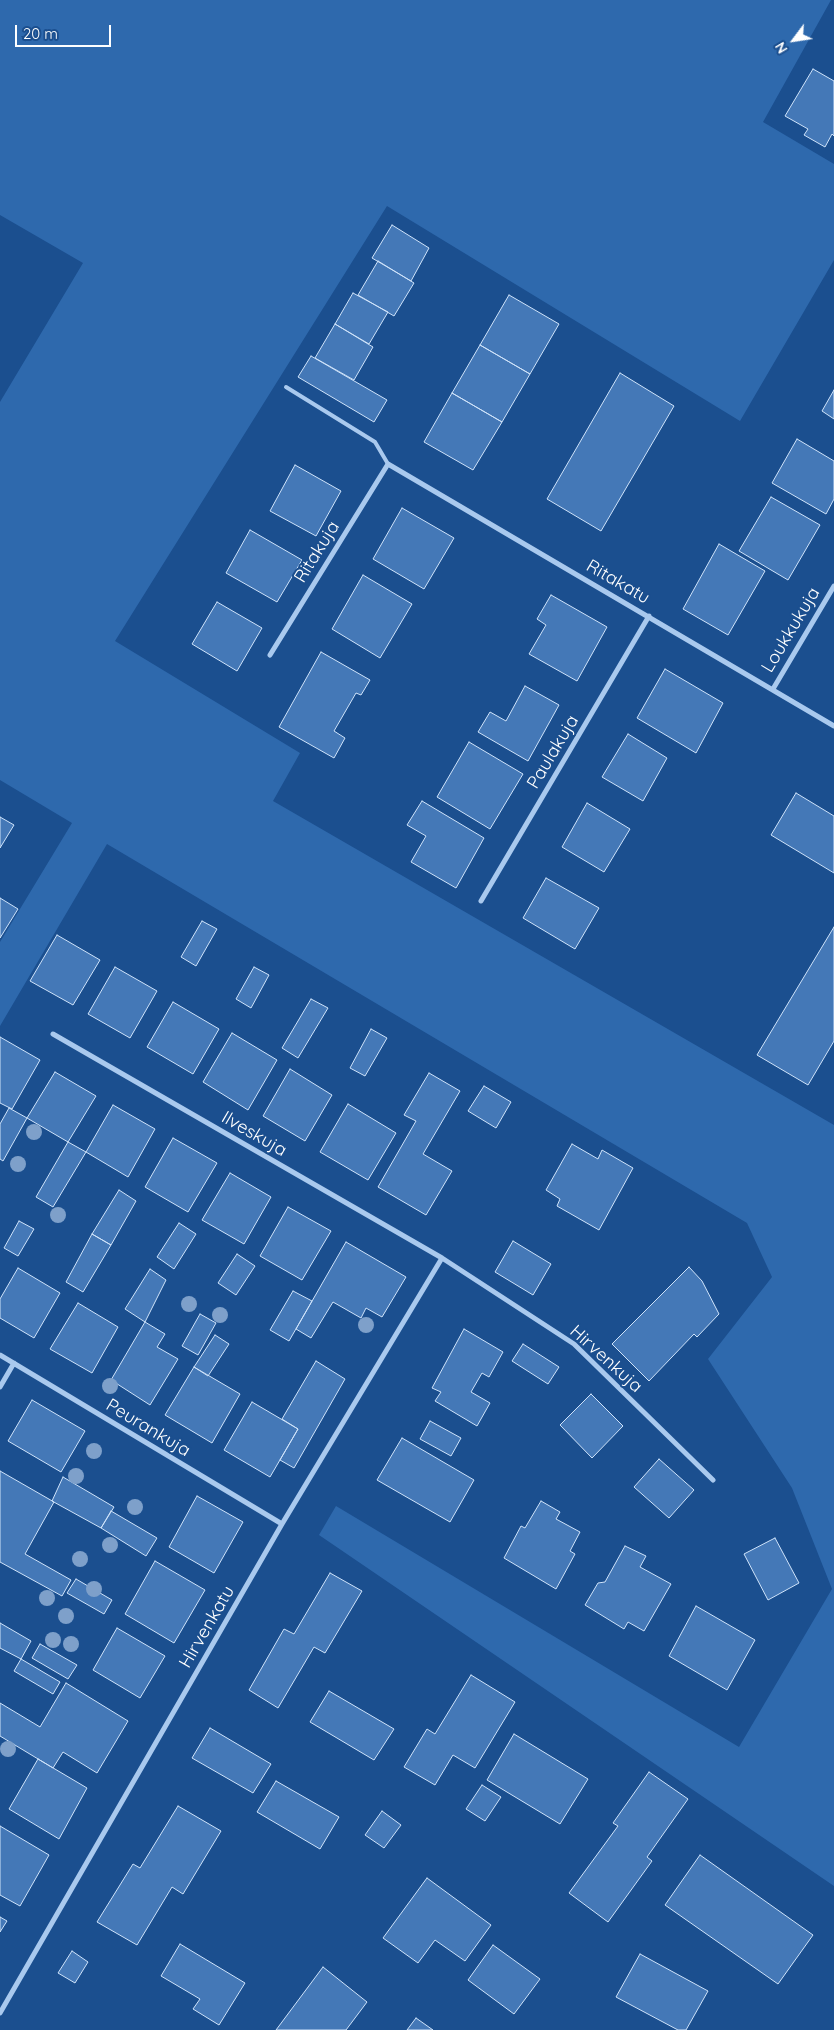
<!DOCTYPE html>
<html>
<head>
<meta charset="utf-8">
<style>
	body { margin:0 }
	#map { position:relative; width:834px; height:2030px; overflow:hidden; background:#1b4f8f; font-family:Quicksand,sans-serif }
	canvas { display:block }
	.north { position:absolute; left:769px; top:15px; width:50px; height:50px; -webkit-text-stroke:4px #1b4f8f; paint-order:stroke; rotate:239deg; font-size:14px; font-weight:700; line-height:20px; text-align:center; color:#fff }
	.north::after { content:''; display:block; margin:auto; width:18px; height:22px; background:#fff; clip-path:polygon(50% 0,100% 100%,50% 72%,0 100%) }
	.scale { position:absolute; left:15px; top:25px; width:96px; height:22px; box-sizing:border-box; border:2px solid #fff; border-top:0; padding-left:6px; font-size:15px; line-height:18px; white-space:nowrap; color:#fff; -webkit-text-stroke:4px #1b4f8f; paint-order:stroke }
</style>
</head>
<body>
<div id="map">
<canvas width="834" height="2030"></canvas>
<div class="north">N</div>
<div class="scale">20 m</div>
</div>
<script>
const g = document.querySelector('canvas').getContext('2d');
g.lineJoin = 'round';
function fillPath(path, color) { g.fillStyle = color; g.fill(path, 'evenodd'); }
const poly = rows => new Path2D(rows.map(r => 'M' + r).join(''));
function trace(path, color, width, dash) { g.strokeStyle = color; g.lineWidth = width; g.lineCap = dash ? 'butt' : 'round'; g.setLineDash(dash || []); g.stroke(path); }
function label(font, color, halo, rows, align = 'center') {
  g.font = font + ' Quicksand,sans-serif'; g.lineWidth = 4; g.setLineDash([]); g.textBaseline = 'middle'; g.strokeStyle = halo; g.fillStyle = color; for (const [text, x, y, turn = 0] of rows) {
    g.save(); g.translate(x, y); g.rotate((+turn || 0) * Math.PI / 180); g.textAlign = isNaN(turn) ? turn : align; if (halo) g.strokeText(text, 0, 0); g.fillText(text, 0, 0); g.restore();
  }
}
const green = poly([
	[0,0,831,0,763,122,834,164,834,260,740,421,387,206,115,641,300,753,273,801,834,1125,834,1886,319,1535,336,1506,739,1747,832,1589,792,1488,708,1359,772,1277,747,1223,107,844,0,1026,0,942,72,823,0,780,0,402,83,263,0,215]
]);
const building = poly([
	[813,69,834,81,834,136,832,134,825,147,804,135,808,129,785,116,813,69],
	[392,225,429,248,411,281,372,258,392,225],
	[378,261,414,283,394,316,358,295,378,261],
	[353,293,388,312,369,344,335,324,353,293],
	[509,295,559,324,530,374,480,345,509,295],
	[335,324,373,347,354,380,315,358,335,324],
	[480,345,530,374,502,422,452,393,480,345],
	[311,356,387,400,374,422,298,377,311,356],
	[620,373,674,406,601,531,547,499,620,373],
	[834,390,834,419,822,411,834,390],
	[452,393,502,422,473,470,424,442,452,393],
	[797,439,834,461,834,499,826,514,772,483,797,439],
	[295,465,341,491,316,536,270,511,295,465],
	[771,497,820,525,788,580,739,551,771,497],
	[402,508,454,538,424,589,373,559,402,508],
	[250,530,302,560,277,602,226,573,250,530],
	[719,544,765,571,728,635,683,609,719,544],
	[363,575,412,604,380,658,332,629,363,575],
	[551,595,607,627,577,681,529,654,546,625,537,619,551,595],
	[217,602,262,628,237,671,192,644,217,602],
	[321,652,370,680,361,695,356,693,334,731,345,738,334,758,279,727,321,652],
	[665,669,723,703,696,753,637,718,665,669],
	[525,686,559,705,528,761,478,732,490,712,506,721,525,686],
	[628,734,667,758,643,801,602,777,628,734],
	[469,742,523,774,490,829,437,797,469,742],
	[796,793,834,816,834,873,771,835,796,793],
	[422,801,484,838,456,888,411,862,426,836,407,825,422,801],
	[587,803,630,829,604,872,562,847,587,803],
	[0,817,14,825,0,848,0,817],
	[546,878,599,908,575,949,523,918,546,878],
	[0,898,18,909,0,938,0,898],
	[202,921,217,929,196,966,181,957,202,921],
	[834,927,834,1041,808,1085,757,1055,834,927],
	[57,935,100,960,73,1005,30,981,57,935],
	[115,967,157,991,130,1038,88,1014,115,967],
	[254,967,269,975,251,1008,236,999,254,967],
	[311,999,328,1008,298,1058,282,1048,311,999],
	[173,1002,219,1029,193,1074,147,1047,173,1002],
	[371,1029,387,1038,365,1076,350,1068,371,1029],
	[232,1033,277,1060,248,1110,203,1082,232,1033],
	[0,1037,40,1060,12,1109,0,1103,0,1037],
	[290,1069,332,1095,305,1141,263,1116,290,1069],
	[55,1072,96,1096,68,1142,27,1118,55,1072],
	[429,1073,460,1091,423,1154,452,1171,426,1215,378,1187,416,1121,404,1115,429,1073],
	[484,1086,511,1102,496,1128,468,1111,484,1086],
	[348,1104,396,1133,368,1180,320,1152,348,1104],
	[113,1105,155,1129,128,1177,86,1152,113,1105],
	[9,1108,27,1118,3,1161,0,1159,0,1124,9,1108],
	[173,1138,217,1163,188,1212,145,1187,173,1138],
	[68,1142,86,1152,53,1207,36,1197,68,1142],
	[572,1144,598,1159,602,1150,633,1168,599,1230,557,1206,560,1199,546,1190,572,1144],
	[230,1173,271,1197,244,1244,202,1220,230,1173],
	[119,1190,136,1201,111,1245,92,1234,119,1190],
	[288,1207,331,1231,302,1280,260,1256,288,1207],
	[19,1221,34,1229,18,1256,4,1248,19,1221],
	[179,1223,196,1234,174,1269,157,1257,179,1223],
	[92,1234,111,1245,83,1292,66,1282,92,1234],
	[513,1241,551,1264,533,1295,495,1272,513,1241],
	[346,1242,406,1277,382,1317,366,1308,361,1318,333,1302,311,1338,296,1329,346,1242],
	[237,1254,255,1266,236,1295,218,1283,237,1254],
	[689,1267,702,1281,719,1314,697,1337,694,1334,649,1381,612,1344,689,1267],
	[18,1268,60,1293,34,1338,0,1318,0,1299,18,1268],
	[150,1269,166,1280,145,1322,125,1309,150,1269],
	[293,1291,312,1301,289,1341,270,1330,293,1291],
	[78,1303,118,1327,92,1373,50,1349,78,1303],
	[200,1314,216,1323,198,1355,182,1346,200,1314],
	[145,1322,165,1334,157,1347,178,1359,150,1405,111,1380,145,1322],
	[464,1329,503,1352,489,1377,482,1373,471,1392,490,1403,477,1426,435,1401,441,1392,432,1388,464,1329],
	[215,1335,229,1344,208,1376,194,1367,215,1335],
	[523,1344,559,1367,548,1384,512,1361,523,1344],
	[316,1361,345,1379,294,1468,280,1460,298,1429,282,1419,316,1361],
	[194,1367,240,1394,212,1443,165,1415,194,1367],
	[591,1394,623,1426,592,1458,560,1425,591,1394],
	[32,1400,85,1431,61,1472,8,1441,32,1400],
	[252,1402,298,1429,270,1477,224,1450,252,1402],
	[430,1421,461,1438,451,1456,420,1439,430,1421],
	[402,1438,474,1480,450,1522,377,1480,402,1438],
	[659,1459,694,1490,669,1518,634,1487,659,1459],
	[0,1471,54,1502,25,1554,71,1580,62,1596,0,1562,0,1471],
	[63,1477,114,1507,101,1528,52,1501,63,1477],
	[197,1496,243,1522,214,1573,169,1547,197,1496],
	[541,1501,560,1512,556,1519,580,1532,570,1551,575,1554,556,1589,504,1558,521,1526,525,1528,541,1501],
	[111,1511,157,1538,146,1556,101,1528,111,1511],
	[775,1538,799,1583,768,1600,744,1554,775,1538],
	[625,1546,646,1556,640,1567,671,1584,644,1631,628,1622,624,1629,585,1605,598,1583,605,1582,625,1546],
	[155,1561,205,1590,174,1643,125,1614,155,1561],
	[330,1573,362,1591,325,1653,314,1647,278,1708,249,1690,284,1629,294,1634,330,1573],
	[76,1579,112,1600,104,1614,67,1593,76,1579],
	[696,1606,755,1640,727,1690,669,1656,696,1606],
	[0,1623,31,1641,21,1659,0,1648,0,1623],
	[117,1628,165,1656,140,1698,93,1670,117,1628],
	[40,1644,77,1665,68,1679,32,1658,40,1644],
	[21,1659,60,1682,53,1694,14,1671,21,1659],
	[471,1675,515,1702,475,1768,453,1755,435,1785,404,1767,427,1729,435,1734,471,1675],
	[66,1683,128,1721,97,1773,63,1752,53,1768,0,1736,0,1703,40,1727,66,1683],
	[329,1691,394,1729,374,1760,310,1722,329,1691],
	[210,1728,271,1764,253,1793,192,1758,210,1728],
	[514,1734,588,1779,560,1824,487,1780,514,1734],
	[38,1759,87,1788,59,1839,9,1809,38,1759],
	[649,1772,688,1799,647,1857,652,1861,608,1922,569,1893,618,1826,613,1823,649,1772],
	[276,1781,339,1817,320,1849,257,1812,276,1781],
	[482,1785,501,1797,485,1821,466,1809,482,1785],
	[178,1806,221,1831,183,1894,172,1887,137,1945,97,1922,133,1864,140,1868,178,1806],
	[382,1811,401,1825,384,1848,365,1835,382,1811],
	[0,1826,49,1855,20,1906,0,1895,0,1826],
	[700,1855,813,1935,778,1984,665,1905,700,1855],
	[427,1878,491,1925,465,1961,435,1940,418,1963,383,1938,427,1878],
	[0,1917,7,1921,0,1932,0,1917],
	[180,1944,245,1983,219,2025,193,2009,200,1999,161,1976,180,1944],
	[493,1945,540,1979,514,2014,468,1980,493,1945],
	[72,1951,88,1962,75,1983,58,1973,72,1951],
	[640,1954,708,1991,686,2030,678,2030,616,1997,640,1954],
	[323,1967,367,2002,346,2030,276,2030,323,1967],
	[416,2018,433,2030,407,2030,416,2018]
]);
const lane = poly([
	[286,387,375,442,388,464]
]);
const street = poly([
	[270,655,388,464,834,726],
	[773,689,834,586],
	[481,901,649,616],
	[53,1034,442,1258,574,1344,713,1480],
	[0,1355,282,1524],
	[0,1387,14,1363],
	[0,2013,282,1524,442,1258]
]);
const trees = [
	[34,1132],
	[18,1164],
	[58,1215],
	[189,1304],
	[220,1315],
	[366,1325],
	[110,1386],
	[94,1451],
	[76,1476],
	[135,1507],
	[110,1545],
	[80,1559],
	[94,1589],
	[47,1598],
	[66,1616],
	[53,1640],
	[71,1644],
	[8,1749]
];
const streetNames = [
	["Ritakuja",317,552,-58],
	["Ritakatu",618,582,30],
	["Loukkukuja",791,630,-59],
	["Paulakuja",553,752,-59],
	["Ilveskuja",254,1134,30],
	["Hirvenkuja",606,1359,42],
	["Peurankuja",148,1428,31],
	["Hirvenkatu",207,1627,-60]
];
fillPath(green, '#2e69ad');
fillPath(building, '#4478b7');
trace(building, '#cfe3fa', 1);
trace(lane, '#a9c9ee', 4);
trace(street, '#a9c9ee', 5);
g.fillStyle = '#7ea0ca';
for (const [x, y] of trees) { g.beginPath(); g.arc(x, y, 8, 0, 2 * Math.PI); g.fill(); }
label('18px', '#fff', '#1b4f8f', streetNames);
</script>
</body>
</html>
